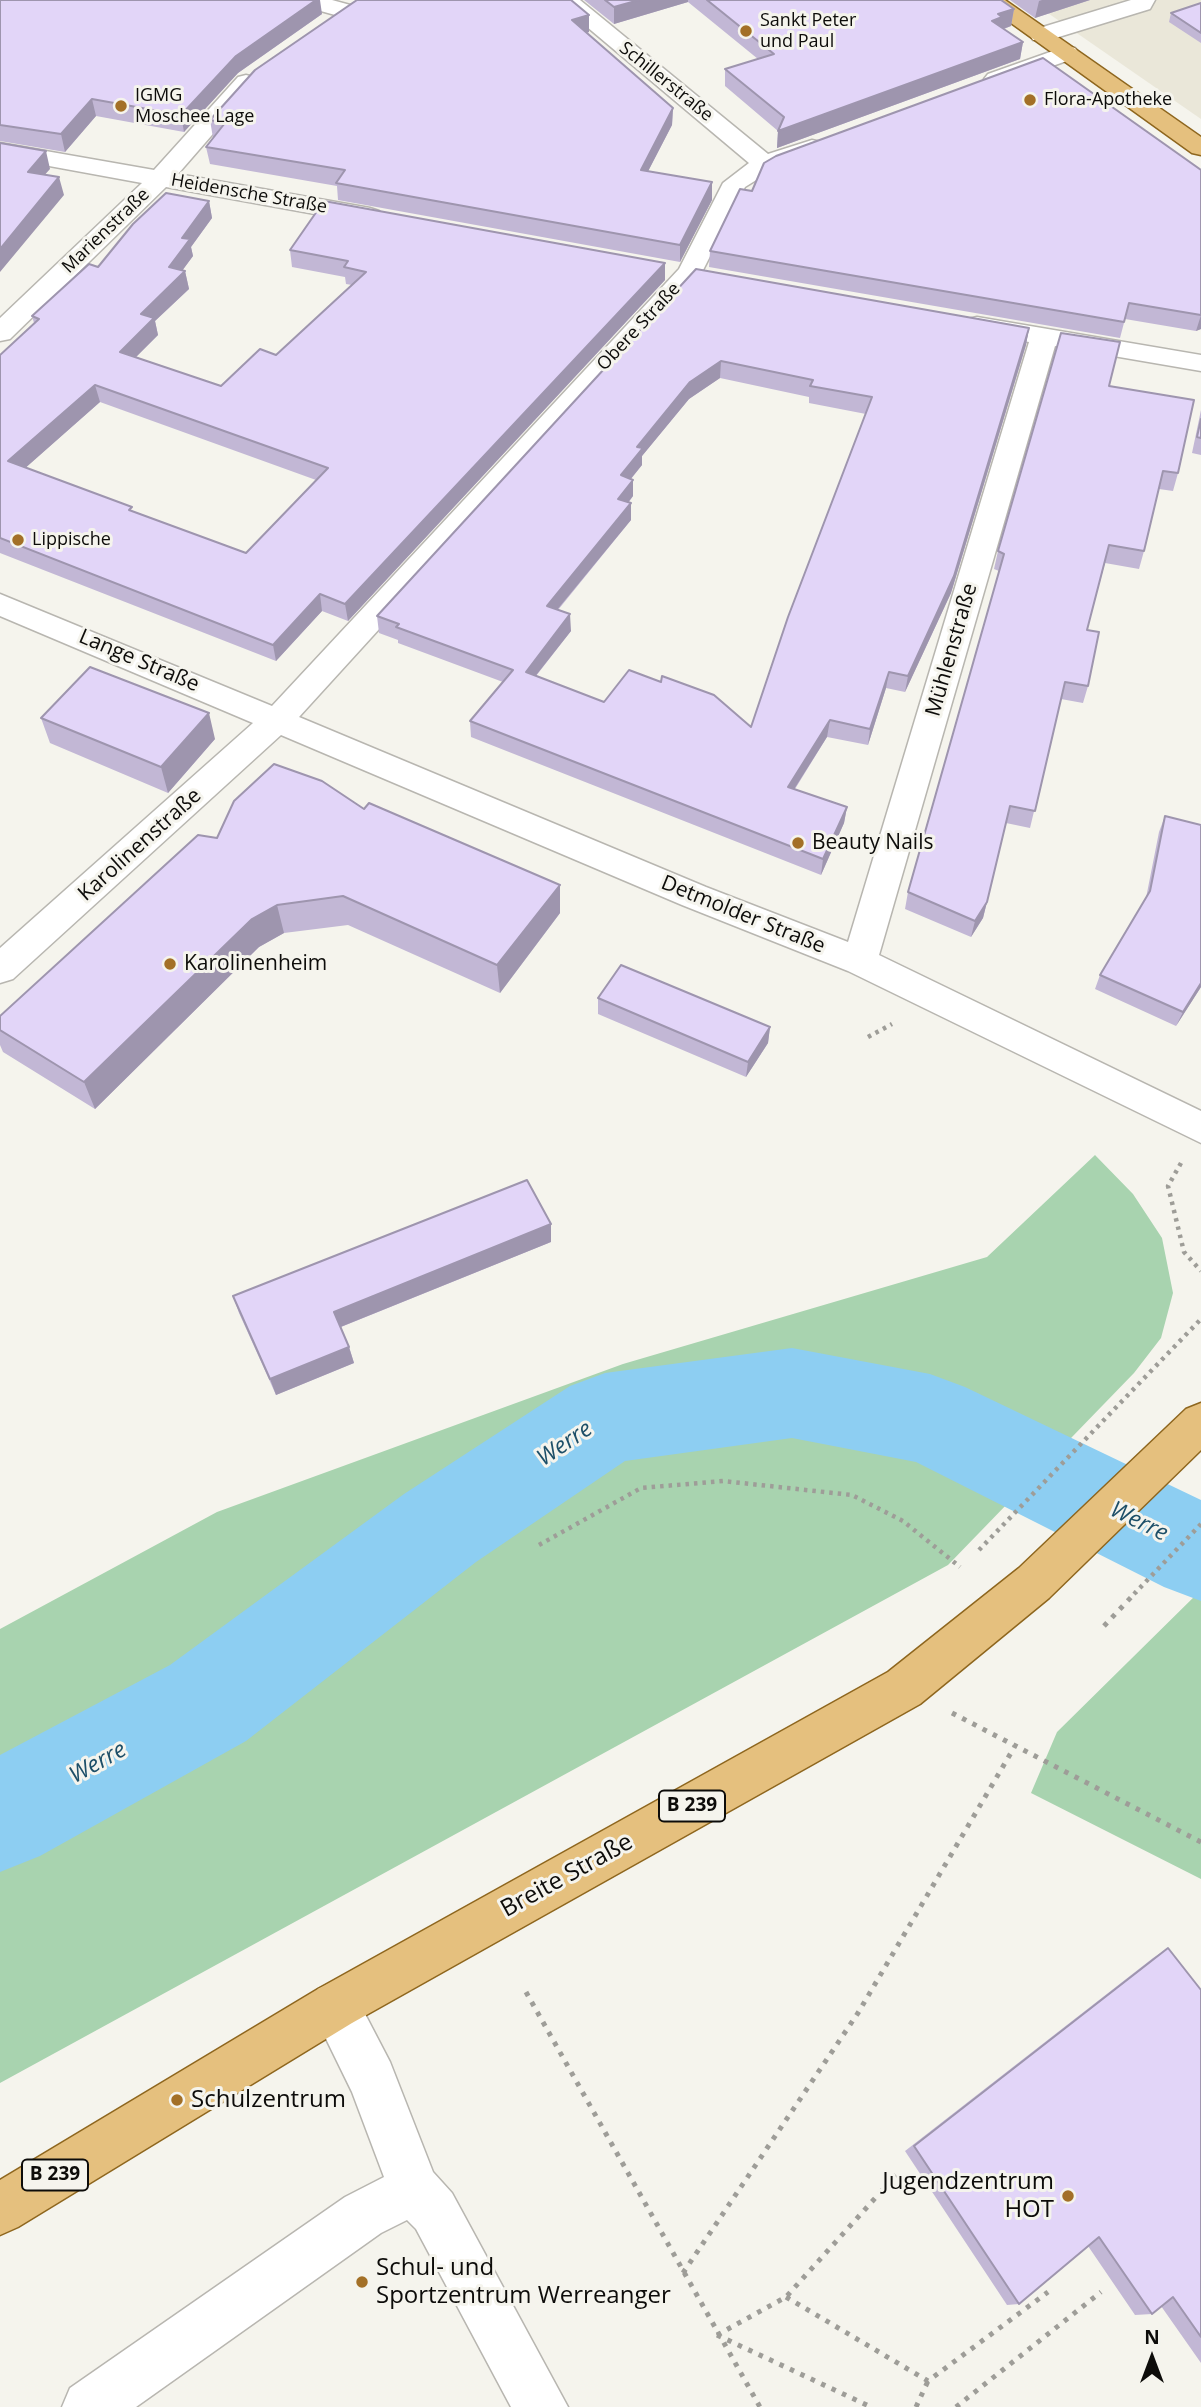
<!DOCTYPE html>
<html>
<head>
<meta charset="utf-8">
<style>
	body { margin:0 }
	#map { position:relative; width:1201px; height:2407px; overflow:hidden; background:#f5f4ed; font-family:"Open Sans",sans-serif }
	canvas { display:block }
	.north { position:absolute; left:1117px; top:2323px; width:70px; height:70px; -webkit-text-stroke:5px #f5f4ed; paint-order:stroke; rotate:0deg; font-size:19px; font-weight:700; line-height:28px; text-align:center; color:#0d0c0a }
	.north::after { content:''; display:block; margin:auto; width:24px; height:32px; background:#0d0c0a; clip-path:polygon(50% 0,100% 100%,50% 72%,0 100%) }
</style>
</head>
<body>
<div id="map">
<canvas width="1201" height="2407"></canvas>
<div class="north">N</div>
</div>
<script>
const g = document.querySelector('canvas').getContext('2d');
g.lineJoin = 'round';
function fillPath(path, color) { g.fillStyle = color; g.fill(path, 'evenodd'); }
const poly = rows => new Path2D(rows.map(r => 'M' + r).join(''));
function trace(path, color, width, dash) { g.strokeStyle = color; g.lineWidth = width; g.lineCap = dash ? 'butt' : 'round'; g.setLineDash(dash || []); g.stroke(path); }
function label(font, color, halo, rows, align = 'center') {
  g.font = font + ' "Open Sans",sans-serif'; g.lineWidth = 6; g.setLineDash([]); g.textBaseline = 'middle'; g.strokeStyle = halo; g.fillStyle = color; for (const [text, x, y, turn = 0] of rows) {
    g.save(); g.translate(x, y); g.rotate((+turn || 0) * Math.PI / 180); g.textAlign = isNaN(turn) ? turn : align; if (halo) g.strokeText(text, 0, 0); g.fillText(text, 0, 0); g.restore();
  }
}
const built = poly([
	[1029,0,1201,0,1201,119]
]);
const green = poly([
	[1095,1155,1133,1194,1162,1238,1173,1293,1161,1338,1134,1373,948,1565,0,2083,0,1629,217,1512,623,1364,987,1257],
	[1201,1590,1201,1879,1031,1793,1057,1732]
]);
const river = poly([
	[792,1348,930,1374,965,1387,1201,1500,1201,1601,1164,1587,916,1462,792,1438,625,1461,476,1562,246,1741,40,1856,0,1872,0,1755,170,1665,404,1494,570,1386,605,1373,792,1348]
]);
const pathFar1 = poly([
	[868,1037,892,1024],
	[1181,1163,1168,1186,1184,1252,1201,1271],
	[539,1545,641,1488,723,1481,852,1495,903,1521,960,1567],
	[979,1550,1201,1319],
	[1134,1594,1201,1524]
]);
const path = poly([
	[1104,1626,1136,1592],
	[952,1713,1201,1842],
	[526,1992,760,2407],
	[683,2273,858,2013,1015,1746],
	[786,2297,928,2381,1048,2292],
	[717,2335,786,2297,896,2175],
	[717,2335,871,2407],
	[916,2407,928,2381],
	[956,2407,1101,2292]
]);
const minor = poly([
	[296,0,332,0,354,6,357,11,346,18,299,5,296,0],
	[555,0,580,0,768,154,812,140,821,142,824,147,821,152,774,169,745,187,699,278,299,717,706,887,848,942,1029,342,968,331,964,325,968,319,977,317,1201,355,1201,371,1055,346,879,955,1201,1111,1201,1143,848,971,682,905,281,735,13,979,0,983,0,948,253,723,0,616,0,594,272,706,679,269,723,183,749,163,555,0],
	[1131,0,1155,0,1150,9,1049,40,1033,40,1030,35,1033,30,1131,0],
	[1067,46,1075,48,1079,53,1075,58,996,86,988,84,984,79,988,74,1067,46],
	[246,75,254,77,258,82,178,174,370,208,379,211,383,216,379,221,370,224,166,187,10,339,0,341,0,318,142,183,0,157,0,143,154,170,238,77,246,75],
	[335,1981,352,1989,390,2062,433,2172,452,2193,568,2407,511,2407,416,2229,407,2220,381,2233,136,2407,62,2407,70,2388,345,2197,384,2177,352,2092,310,2006,318,1989,335,1981]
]);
const major = poly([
	[979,0,1005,0,1201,137,1201,155,1192,153,979,0],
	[1201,1403,1201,1450,1049,1598,920,1704,352,2023,18,2227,0,2235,0,2180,318,1989,888,1672,1019,1568,1186,1409,1201,1403]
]);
const wall = poly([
	[0,0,322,14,238,73,184,132,96,116,65,152,0,141],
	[584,0,1001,0,1014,9,1011,26,1004,29,1023,42,1020,59,777,148,778,131,725,86,725,69,758,59,688,2,614,24],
	[1010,0,1090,0,1035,18],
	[1201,3,1201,43,1169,22,1171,13],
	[589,15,589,32,587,33,673,108,672,125,648,171,712,182,712,200,680,262,338,200,337,186,210,164,206,147,214,138,213,138,210,120],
	[1201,170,1201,329,1196,331,1125,319,1120,338,709,267,710,251,752,191],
	[209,201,212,218,191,247,193,256,182,271,185,271,189,289,155,321,158,335,136,357,221,386,276,355,352,285,346,284,345,277,292,267,290,250,665,280,348,621,322,611,276,661,0,553,0,355,34,323,32,316,98,267],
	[100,402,316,480,246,553,133,511,25,468],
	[696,269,1029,328,1026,345,951,593,905,692,886,688,868,745,827,737,795,789,847,807,844,823,821,875,471,737,470,721,503,682,398,643,398,640,379,633,377,616],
	[720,378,809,397,809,403,866,414,751,727,604,702,536,676,571,631,558,610,631,520,629,502,633,496,633,480,631,479,642,465,642,456,689,399],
	[1109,386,1178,473,1173,491,1159,489,1144,551,1139,569,1105,563,1087,630,1088,686,1083,703,1061,699,1030,828,1006,823,983,918,971,937,905,909,908,892,999,571,994,569,998,551],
	[1201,410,1201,455,1192,453],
	[41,718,215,739,168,793,50,743],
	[364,809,560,885,560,913,500,993,348,925,284,933,259,947,95,1109,3,1052,0,1045,0,1016,217,838],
	[1165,816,1201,825,1201,987,1176,1026,1095,989,1100,975,1146,898,1159,832],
	[598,998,770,1027,768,1043,746,1077,598,1014],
	[551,1242,341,1327,349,1347,354,1363,276,1395,239,1313,233,1296],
	[1168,1948,1201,1990,1201,2363,1161,2306,1152,2314,1135,2315,1088,2246,1019,2304,1007,2305,905,2151,1153,1958]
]);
const shadedWall = poly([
	[316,0,320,0,322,14,238,73,184,132,181,115,236,56],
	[639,0,688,0,688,2,614,24,614,7],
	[1042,0,1090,0,1035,18,1039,1],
	[1014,9,1011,26,1000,30,992,21,998,14],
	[589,15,589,32,572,37,572,20],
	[1023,42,1020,59,777,148,778,131],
	[92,99,96,116,65,152,61,134],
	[673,108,672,125,640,187,641,170],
	[46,151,50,169,32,189,28,172],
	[59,177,64,195,0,272,0,249],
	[712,182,712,200,680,262,680,245],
	[209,201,212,218,191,247,193,256,173,283,185,271,189,289,155,321,158,335,124,369,120,352,169,267,182,238],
	[665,263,665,280,348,621,345,604],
	[1201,315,1201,329,1196,331],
	[1029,328,1026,345,951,593,905,692,908,676],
	[721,361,720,378,689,399,642,456,642,465,620,492,621,475,637,447,690,382],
	[95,385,100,402,14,478,8,461],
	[633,480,633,496,618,515,618,499],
	[631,503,631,520,547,622,547,606],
	[320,594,322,611,276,661,273,645],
	[570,614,571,631,526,688,526,672],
	[889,672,886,688,868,745,870,729],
	[209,713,215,739,168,793,161,767],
	[830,720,827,737,786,802,788,787],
	[847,807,844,823,821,875,823,859],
	[560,885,560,913,500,993,497,965],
	[987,902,983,918,971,937,975,921],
	[277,905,284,933,259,947,95,1109,84,1082,252,919],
	[1201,983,1201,987,1176,1026,1183,1012],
	[770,1027,768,1043,746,1077,748,1062],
	[551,1224,551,1242,338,1328,334,1312],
	[349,1347,354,1363,276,1395,270,1379]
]);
const building = poly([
	[0,0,316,0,236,56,181,115,92,99,61,134,0,125,0,0],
	[357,0,571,0,589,15,572,20,673,108,641,170,712,182,680,245,336,183,345,170,206,147,225,123,210,120,255,70,357,0],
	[605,0,639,0,614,7,605,0],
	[707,0,1001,0,1014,9,998,14,1002,17,992,21,1023,42,778,131,784,117,725,69,774,54,707,0],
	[1201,3,1201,33,1171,13,1201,3],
	[1043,58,1201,170,1201,315,1129,303,1124,322,710,251,740,189,752,191,764,163,776,156,1043,58],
	[0,143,46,151,28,172,59,177,0,249,0,143],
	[166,193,209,201,182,238,190,239,169,267,185,271,141,314,154,318,120,352,221,386,260,349,276,355,366,272,344,267,348,261,290,250,324,201,665,263,345,604,320,594,273,645,0,538,0,355,39,319,32,316,89,264,98,267,133,224,166,193],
	[95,385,328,468,246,553,129,510,132,507,8,461,95,385],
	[696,269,1029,328,954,576,908,676,889,672,870,729,830,720,788,787,847,807,823,859,470,721,513,670,396,627,399,624,377,616,696,269],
	[721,361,813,380,810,386,872,397,788,617,751,727,714,695,662,676,661,682,629,670,604,702,526,672,570,614,547,606,631,503,618,499,633,480,621,475,643,448,637,447,690,382,721,361],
	[1061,333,1120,342,1109,386,1194,400,1178,473,1163,471,1144,551,1109,545,1087,630,1099,632,1088,686,1065,682,1035,811,1010,806,987,902,975,921,908,892,1004,554,998,551,1061,333],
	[1201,419,1201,438,1197,437,1201,419],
	[90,667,209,713,161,767,41,718,90,667],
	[274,764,322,781,364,809,369,803,560,885,497,965,343,896,277,905,252,919,84,1082,0,1030,0,1016,198,835,217,838,234,801,274,764],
	[1165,816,1201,825,1201,983,1183,1012,1100,975,1150,891,1165,816],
	[621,965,770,1027,748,1062,598,998,621,965],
	[527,1180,551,1224,334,1312,349,1347,270,1379,233,1296,527,1180],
	[1168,1948,1201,1990,1201,2337,1173,2297,1152,2314,1099,2237,1019,2304,914,2146,1168,1948]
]);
const markers = [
	[746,31,7,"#a37027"],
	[1030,100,7,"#a37027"],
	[121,106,7,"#a37027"],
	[18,540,7,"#a37027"],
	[798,843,7,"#a37027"],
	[170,964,7,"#a37027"],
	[177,2100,7,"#a37027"],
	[1068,2196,7,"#a37027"],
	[362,2282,7,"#a37027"]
];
const farPoinames = [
	["Sankt Peter",760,21],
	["und Paul",760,42],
	["IGMG",135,96],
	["Moschee Lage",135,117],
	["Flora-Apotheke",1044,100],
	["Lippische",32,540]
];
const farStreetnames = [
	["Schillerstraße",666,82,39],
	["Heidensche Straße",249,194,10],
	["Marienstraße",106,231,-44],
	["Obere Straße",639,327,-47]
];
const shields = [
	[692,1806,66],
	[55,2175,66]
];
const shieldNames = [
	["B 239",692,1806],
	["B 239",55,2175]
];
const streetNames = [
	["Mühlenstraße",952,650,-74],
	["Lange Straße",139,661,23],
	["Karolinenstraße",140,845,-42],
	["Detmolder Straße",743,915,22]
];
const poiNames = [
	["Beauty Nails",812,843],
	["Karolinenheim",184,964]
];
const waterNames = [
	["Werre",565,1444,-34],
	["Werre",1139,1522,26],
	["Werre",98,1763,-29]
];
const nearStreetnames = [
	["Breite Straße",567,1876,-29]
];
const nearPoinames = [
	["Schulzentrum",191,2100],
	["Jugendzentrum",1054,2182,"right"],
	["HOT",1054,2210,"right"],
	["Schul- und",376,2268],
	["Sportzentrum Werreanger",376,2296]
];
fillPath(built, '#eae7d9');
fillPath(green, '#a8d3af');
fillPath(river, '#8dcef2');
trace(minor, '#b8b6b0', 3);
trace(major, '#8e661e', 3);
trace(pathFar1, '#9e9d98', 4.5, [3.5, 5]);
trace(path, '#9e9d98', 5, [4.5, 7]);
fillPath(minor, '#fff');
fillPath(major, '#e5c07e');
fillPath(wall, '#c2b7d5');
fillPath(shadedWall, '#9e95ae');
fillPath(building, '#e2d5f8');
trace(building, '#9e95ae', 2);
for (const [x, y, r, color] of markers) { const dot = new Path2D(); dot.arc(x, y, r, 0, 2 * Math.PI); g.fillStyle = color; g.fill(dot); trace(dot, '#f5f4ed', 2.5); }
label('18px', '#0d0c0a', '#f5f4ed', farPoinames, 'left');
label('18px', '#0d0c0a', '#f5f4ed', farStreetnames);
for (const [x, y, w] of shields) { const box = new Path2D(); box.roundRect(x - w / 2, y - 15.5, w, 31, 5); g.fillStyle = '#f5f4ed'; g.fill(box); trace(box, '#0d0c0a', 2); }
label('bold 19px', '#0d0c0a', null, shieldNames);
label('21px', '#0d0c0a', '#f5f4ed', streetNames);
label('21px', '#0d0c0a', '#f5f4ed', poiNames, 'left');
label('italic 23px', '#1d4f68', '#f5f4ed', waterNames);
label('24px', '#0d0c0a', '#f5f4ed', nearStreetnames);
label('24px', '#0d0c0a', '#f5f4ed', nearPoinames, 'left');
</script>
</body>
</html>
